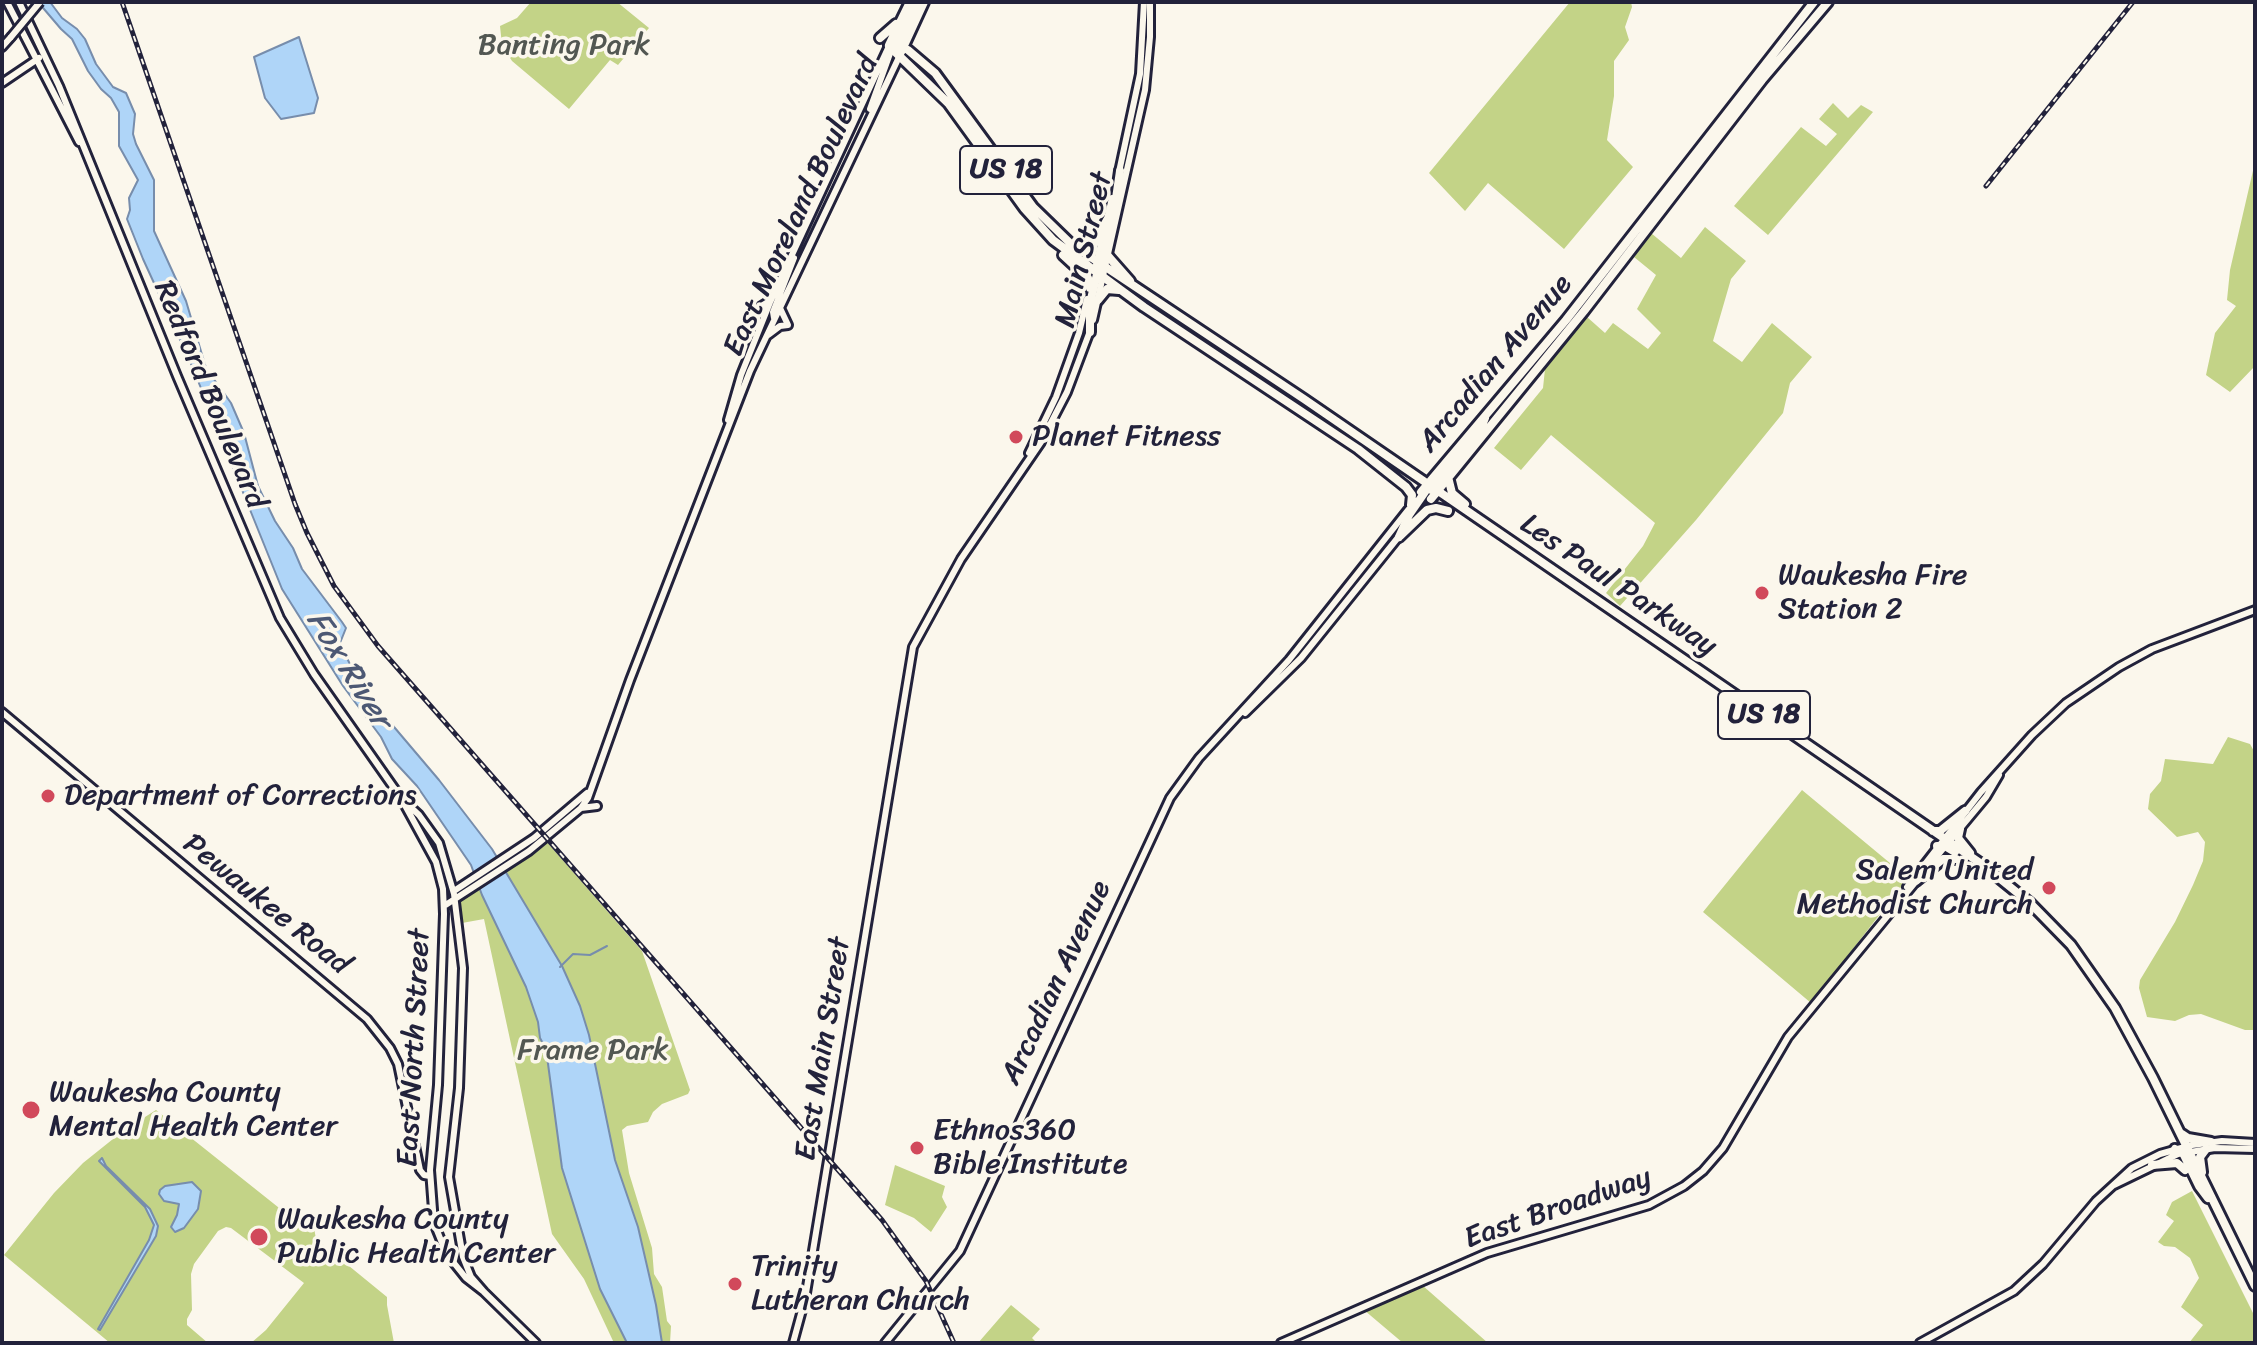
<!DOCTYPE html>
<html>
<head>
<meta charset="utf-8">
<style>
	body { margin:0 }
	#map { position:relative; width:2257px; height:1345px; overflow:hidden; background:#fbf7ec; font-family:Sriracha,sans-serif }
	canvas { display:block }
	.frame { position:absolute; inset:0; border:4px solid #22223b; pointer-events:none }
</style>
</head>
<body>
<div id="map">
<canvas width="2257" height="1345"></canvas>
<div class="frame"></div>
</div>
<script>
const g = document.querySelector('canvas').getContext('2d');
g.lineJoin = 'round';
function fillPath(path, color) { g.fillStyle = color; g.fill(path, 'evenodd'); }
const poly = rows => new Path2D(rows.map(r => 'M' + r).join(''));
function trace(path, color, width, dash) { g.strokeStyle = color; g.lineWidth = width; g.lineCap = dash ? 'butt' : 'round'; g.setLineDash(dash || []); g.stroke(path); }
function label(font, color, halo, rows, align = 'center') {
  g.font = font + ' Sriracha,sans-serif'; g.lineWidth = 7; g.setLineDash([]); g.textBaseline = 'middle'; g.strokeStyle = halo; g.fillStyle = color; for (const [text, x, y, turn = 0] of rows) {
    g.save(); g.translate(x, y); g.rotate((+turn || 0) * Math.PI / 180); g.textAlign = isNaN(turn) ? turn : align; if (halo) g.strokeText(text, 0, 0); g.fillText(text, 0, 0); g.restore();
  }
}
const green = poly([
	[531,2,617,2,649,28,618,65,610,60,569,109,512,61,502,45,500,26,517,18],
	[1570,2,1631,2,1632,7,1625,27,1629,40,1614,61,1614,96,1607,140,1633,167,1564,249,1488,183,1465,211,1429,173],
	[1833,103,1848,118,1861,105,1873,112,1768,235,1734,206,1801,127,1826,146,1837,134,1819,119],
	[2255,162,2255,366,2230,392,2206,375,2215,333,2236,306,2227,300,2230,270],
	[1705,227,1746,261,1731,279,1713,341,1742,362,1772,323,1812,357,1790,383,1783,413,1696,520,1620,606,1606,593,1643,546,1655,523,1551,435,1521,470,1494,448,1543,388,1545,369,1587,317,1605,333,1613,323,1648,349,1661,333,1637,309,1656,275,1634,257,1651,233,1681,258],
	[2228,737,2250,744,2255,753,2255,1030,2245,1030,2201,1014,2189,1015,2175,1021,2147,1017,2139,988,2140,980,2175,922,2193,885,2203,861,2205,842,2198,832,2177,837,2148,809,2150,794,2161,781,2165,759,2213,764],
	[1802,790,1908,878,1811,1003,1703,912],
	[545,840,642,951,690,1090,688,1094,662,1104,653,1112,648,1122,627,1126,622,1130,629,1173,652,1248,654,1274,662,1287,667,1321,671,1326,670,1343,614,1343,584,1279,552,1234,484,919,462,923,459,904,462,899],
	[156,1110,293,1219,298,1222,313,1222,316,1239,387,1297,387,1305,394,1343,251,1343,266,1330,304,1283,231,1228,226,1227,218,1231,194,1264,191,1274,192,1310,187,1319,187,1325,208,1343,110,1343,4,1255,54,1193,83,1163,123,1131],
	[895,1165,945,1186,942,1197,947,1207,931,1232,914,1218,885,1205],
	[2192,1191,2255,1317,2255,1339,2252,1343,2189,1343,2203,1325,2181,1307,2199,1278,2190,1258,2175,1247,2164,1246,2158,1242,2174,1221,2166,1215,2172,1202],
	[1422,1285,1488,1343,1403,1343,1364,1310],
	[1011,1305,1040,1329,1032,1338,1037,1343,978,1343]
]);
const water = poly([
	[38,2,50,2,62,18,77,29,85,39,96,64,113,87,126,93,135,114,133,134,136,144,154,180,154,231,186,301,206,368,231,403,244,433,258,486,275,521,293,548,302,569,342,622,346,628,340,643,361,688,439,780,492,849,562,966,580,1006,589,1035,615,1160,638,1227,656,1305,662,1343,627,1343,600,1289,562,1168,546,1049,540,1038,538,1022,526,987,482,895,471,865,417,786,392,759,381,737,343,686,282,589,192,366,143,259,127,219,130,210,129,198,138,180,119,146,119,112,111,98,101,89,88,71,72,39,61,29,38,2],
	[299,37,318,98,314,113,281,119,265,98,254,57,299,37],
	[102,1158,106,1166,150,1209,158,1226,156,1236,100,1330,98,1329,149,1240,154,1225,145,1207,99,1161,102,1158],
	[192,1182,201,1191,198,1209,184,1228,175,1232,171,1227,177,1215,179,1204,164,1201,159,1194,160,1190,165,1186,192,1182]
]);
const stream = poly([
	[560,967,573,954,590,955,607,946]
]);
const secondary = poly([
	[7,2,79,142],
	[19,2,59,86,177,376,280,618,314,674,401,798,436,862,443,889,444,914,438,1085,430,1170,434,1223,444,1248,454,1263,466,1278,484,1292],
	[2,47,11,37],
	[2,83,39,58],
	[870,109,892,48],
	[1119,172,1140,74,1144,2],
	[1096,265,1112,198],
	[755,310,771,300],
	[774,318,773,312,794,258],
	[1093,320,1145,90,1150,37,1150,2],
	[768,335,780,326,788,325,780,308],
	[728,420,741,375,771,300,889,46],
	[1029,453,1056,397,1079,333,1087,299],
	[2,712,367,1019,390,1048,398,1064,420,1170,424,1175,430,1176],
	[1245,713,1301,658,1400,535],
	[404,801,419,815,439,843,454,894,463,968,459,1088,449,1177,463,1257,471,1277,484,1292,536,1343],
	[581,808,597,806],
	[1927,868,1986,797,1999,775],
	[1907,887,1981,792,2032,735,2066,703,2119,667,2152,649,2255,610],
	[454,891,534,838,587,793],
	[444,906,529,851,581,808,588,798,630,680,750,371,900,55],
	[2114,1185,2178,1154,2215,1148,2255,1149],
	[793,1343,805,1299,913,647,961,559,1041,442,1067,392,1090,331],
	[885,1343,960,1251,1170,798,1199,758,1289,660,1408,510],
	[1281,1343,1487,1253,1649,1205,1684,1186,1703,1171,1723,1148,1788,1037,1917,880],
	[1920,1343,2014,1291,2043,1264,2096,1201,2132,1168,2160,1154,2192,1145,2222,1141,2255,1143]
]);
const primary = poly([
	[880,38,896,24],
	[891,42,908,50,935,73,1033,207,1071,244,1304,399,1724,687,1983,865,2030,903,2071,945,2115,1008,2153,1078,2255,1286],
	[889,45,910,2],
	[889,46,948,103,1024,208,1053,240,1144,307,1358,449,1406,487,1412,495,1411,505],
	[898,50,899,41,917,2],
	[901,52,924,2],
	[1077,248,1087,250,1092,248,1107,220],
	[1063,255,1088,278,1090,288],
	[1108,256,1130,281],
	[1101,268,1115,205,1120,171],
	[1098,300,1107,289,1119,290],
	[1090,332,1090,303,1098,270],
	[1448,477,1452,493,1465,504],
	[1431,490,1481,428,1485,418],
	[1421,492,1566,320,1814,2],
	[1431,499,1584,311,1762,80,1828,2],
	[1400,536,1427,510,1436,508,1448,511],
	[1399,537,1409,515,1427,489],
	[1960,829,1958,838,1970,853],
	[1933,831,1940,831,1965,811],
	[1937,846,1945,846,1955,852],
	[1916,881,1943,859,1956,859],
	[2182,1134,2188,1138,2211,1142],
	[2175,1149,2183,1153,2199,1186,2208,1198],
	[2152,1165,2177,1163,2185,1170],
	[2202,1172,2200,1157,2206,1149]
]);
const rail = poly([
	[122,2,295,504,307,533,334,586,378,646,882,1220,926,1281,954,1343],
	[1986,186,2133,2]
]);
const secondaryBridge = poly([
	[11,37,40,2]
]);
const markers = [
	[1016,437,8,"#d1495b"],
	[1762,593,8,"#d1495b"],
	[48,796,8,"#d1495b"],
	[2049,888,8,"#d1495b"],
	[31,1110,10,"#d1495b"],
	[917,1148,8,"#d1495b"],
	[259,1237,10,"#d1495b"],
	[735,1284,8,"#d1495b"]
];
const shields = [
	[1006,170,92],
	[1764,715,92]
];
const shieldNames = [
	["US 18",1006,170],
	["US 18",1764,715]
];
const parkNames = [
	["Banting Park",564,46],
	["Frame Park",593,1051]
];
const streetNames = [
	["East Moreland Boulevard",802,206,-65],
	["Main Street",1085,250,-76],
	["Arcadian Avenue",1496,364,-50],
	["Redford Boulevard",209,395,67],
	["Les Paul Parkway",1618,586,34],
	["Pewaukee Road",266,905,39],
	["Arcadian Avenue",1057,983,-65],
	["East North Street",415,1048,-87],
	["East Main Street",824,1049,-81],
	["East Broadway",1558,1209,-19]
];
const poiNames = [
	["Planet Fitness",1032,437],
	["Waukesha Fire",1778,576],
	["Station 2",1778,610],
	["Department of Corrections",64,796],
	["Salem United",2033,871,"right"],
	["Methodist Church",2033,905,"right"],
	["Waukesha County",49,1093],
	["Mental Health Center",49,1127],
	["Ethnos360",933,1131],
	["Bible Institute",933,1165],
	["Waukesha County",277,1220],
	["Public Health Center",277,1254],
	["Trinity",751,1267],
	["Lutheran Church",751,1301]
];
const waterNames = [
	["Fox River",348,670,58]
];
fillPath(green, '#c3d387');
fillPath(water, '#afd5f8');
trace(water, '#778dac', 2);
trace(stream, '#778dac', 2);
trace(secondary, '#22223b', 12);
trace(primary, '#22223b', 14);
trace(secondary, '#fbf7ec', 6);
trace(primary, '#fbf7ec', 8);
trace(rail, '#22223b', 5);
trace(rail, '#fbf7ec', 2, [6]);
trace(secondaryBridge, '#22223b', 12, []);
trace(secondaryBridge, '#fbf7ec', 6);
for (const [x, y, r, color] of markers) { const dot = new Path2D(); dot.arc(x, y, r, 0, 2 * Math.PI); g.fillStyle = color; g.fill(dot); trace(dot, '#fbf7ec', 3); }
for (const [x, y, w] of shields) { const box = new Path2D(); box.roundRect(x - w / 2, y - 24, w, 48, 6); g.fillStyle = '#fbf7ec'; g.fill(box); trace(box, '#22223b', 2); }
label('bold 28px', '#22223b', null, shieldNames);
label('30px', '#525752', '#fbf7ec', parkNames);
label('30px', '#22223b', '#fbf7ec', streetNames);
label('30px', '#22223b', '#fbf7ec', poiNames, 'left');
label('italic 32px', '#4c5874', '#fbf7ec', waterNames);
</script>
</body>
</html>
